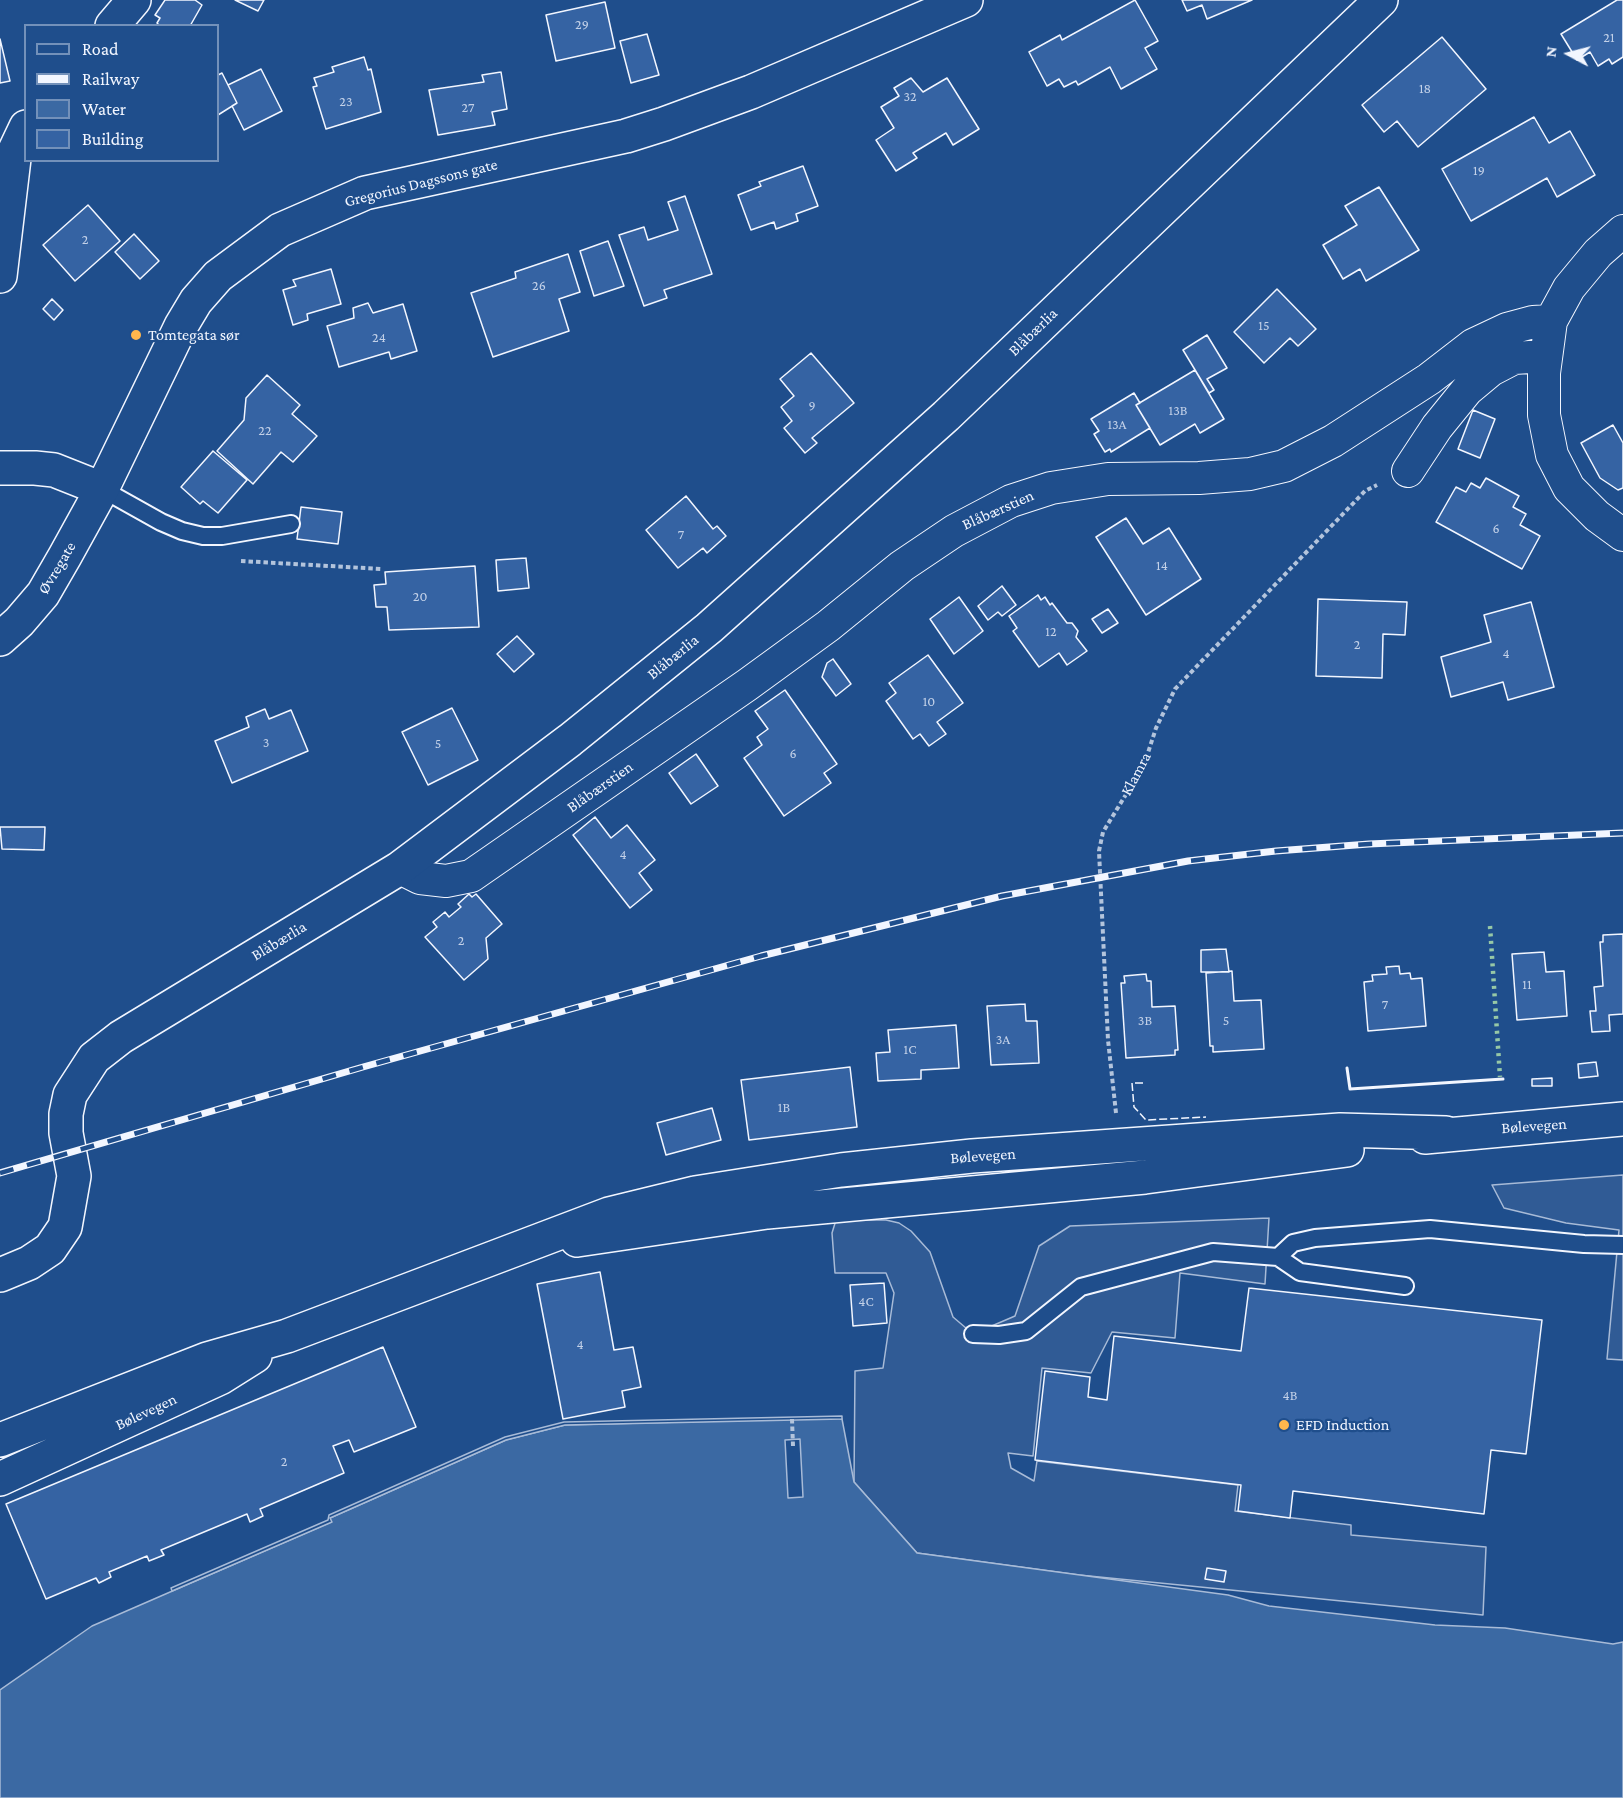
<!DOCTYPE html>
<html>
<head>
<meta charset="utf-8">
<style>
	body { margin:0 }
	#map { position:relative; width:1623px; height:1798px; overflow:hidden; background:#1f4e8c; font-family:"Crimson Pro",serif }
	canvas { display:block }
	.legend { position:absolute; left:24px; top:24px; width:195px; height:138px; box-sizing:border-box; background:#1f4e8c; border:2px solid #7391ba; margin:0; padding:8px 10px; list-style:none; font-size:18px; color:#f2f6ff }
	.legend li { display:flex; align-items:center; gap:12px; height:30px }
	.legend b { width:30px; border:2px solid #7391ba }
	.north { position:absolute; left:1539px; top:24px; width:60px; height:60px; -webkit-text-stroke:4px #1f4e8c; paint-order:stroke; rotate:277deg; font-size:16px; font-weight:700; line-height:24px; text-align:center; color:#f2f6ff }
	.north::after { content:''; display:block; margin:auto; width:21px; height:27px; background:#f2f6ff; clip-path:polygon(50% 0,100% 100%,50% 72%,0 100%) }
</style>
</head>
<body>
<div id="map">
<canvas width="1623" height="1798"></canvas>
<ul class="legend">
<li><b style="height:8px;background:#1f4e8c"></b>Road</li>
<li><b style="height:8px;background:#f2f6ff"></b>Railway</li>
<li><b style="height:16px;background:#3b69a3"></b>Water</li>
<li><b style="height:16px;background:#3563a3"></b>Building</li>
</ul>
<div class="north">N</div>
</div>
<script>
const g = document.querySelector('canvas').getContext('2d');
g.lineJoin = 'round';
function fillPath(path, color) { g.fillStyle = color; g.fill(path, 'evenodd'); }
const poly = rows => new Path2D(rows.map(r => 'M' + r).join(''));
function trace(path, color, width, dash) { g.strokeStyle = color; g.lineWidth = width; g.lineCap = dash ? 'butt' : 'round'; g.setLineDash(dash || []); g.stroke(path); }
function label(font, color, halo, rows, align = 'center') {
  g.font = font + ' "Crimson Pro",serif'; g.lineWidth = 4.5; g.setLineDash([]); g.textBaseline = 'middle'; g.strokeStyle = halo; g.fillStyle = color; for (const [text, x, y, turn = 0] of rows) {
    g.save(); g.translate(x, y); g.rotate((+turn || 0) * Math.PI / 180); g.textAlign = isNaN(turn) ? turn : align; if (halo) g.strokeText(text, 0, 0); g.fillText(text, 0, 0); g.restore();
  }
}
const parking = poly([
	[1623,1175,1623,1360,1607,1359,1619,1230,1566,1223,1504,1208,1492,1185,1623,1175],
	[1269,1218,1265,1284,1180,1273,1175,1338,1112,1332,1091,1373,1042,1368,1033,1456,1008,1453,1011,1468,1034,1481,1037,1461,1238,1485,1235,1511,1351,1525,1351,1535,1486,1547,1483,1615,1079,1575,917,1553,854,1482,855,1371,883,1368,894,1293,886,1273,835,1273,832,1233,836,1220,886,1220,899,1223,911,1231,930,1252,953,1317,973,1334,1015,1316,1039,1246,1070,1226,1269,1218]
]);
const water = poly([
	[837,1418,842,1419,854,1482,917,1553,1228,1595,1269,1606,1435,1625,1505,1628,1613,1644,1623,1642,1623,1798,0,1798,0,1690,92,1626,331,1522,330,1518,506,1440,565,1425,837,1418]
]);
const pier = poly([
	[842,1416,842,1419,565,1425,506,1440,330,1518,332,1522,172,1591,171,1588,328,1520,329,1515,505,1437,564,1422,842,1416],
	[800,1439,803,1497,788,1498,785,1440,800,1439]
]);
const building = poly([
	[165,0,195,0,202,5,190,26,160,26,157,23,160,18,155,15,165,0],
	[235,0,264,0,258,11,235,0],
	[1135,0,1158,41,1145,48,1157,69,1121,89,1110,67,1078,85,1076,81,1064,87,1059,79,1047,86,1029,52,1060,35,1062,40,1135,0],
	[1182,0,1252,0,1207,19,1202,5,1187,11,1182,0],
	[1617,0,1623,0,1623,57,1612,64,1609,59,1598,66,1590,52,1577,60,1561,34,1617,0],
	[605,2,615,48,556,61,546,15,605,2],
	[647,34,659,75,631,83,620,41,647,34],
	[1442,37,1486,89,1418,147,1397,121,1384,132,1362,105,1442,37],
	[0,39,10,81,0,83,0,39],
	[364,57,368,70,371,69,381,112,326,129,313,87,317,86,314,78,334,72,332,67,364,57],
	[261,69,282,111,244,130,232,106,237,103,228,85,261,69],
	[501,72,507,109,492,112,495,125,438,135,429,90,484,82,482,75,501,72],
	[222,73,237,103,218,115,218,75,222,73],
	[911,78,923,92,947,78,979,129,953,145,946,133,913,153,917,158,896,171,876,140,894,128,881,107,899,96,894,88,911,78],
	[1534,117,1549,143,1570,131,1595,175,1557,197,1547,178,1471,221,1442,169,1534,117],
	[803,166,818,206,796,214,798,221,776,229,774,222,751,230,738,195,761,186,759,182,803,166],
	[1379,187,1419,250,1366,281,1360,269,1343,279,1323,245,1357,225,1345,206,1379,187],
	[685,196,712,274,664,290,667,298,644,306,619,235,644,227,648,240,678,230,668,202,685,196],
	[88,205,120,241,75,281,43,245,88,205],
	[134,234,159,261,140,279,115,252,134,234],
	[608,241,624,286,594,296,580,251,608,241],
	[568,254,580,292,559,299,569,331,493,357,471,293,516,278,515,272,568,254],
	[331,269,341,304,307,314,308,320,293,325,283,290,296,286,293,280,331,269],
	[1277,289,1316,329,1298,346,1290,338,1264,363,1234,332,1277,289],
	[52,299,63,310,54,320,43,309,52,299],
	[368,303,373,313,403,304,417,351,391,359,389,352,339,367,327,326,354,318,353,308,368,303],
	[1207,335,1227,368,1207,379,1214,390,1209,393,1183,350,1207,335],
	[811,353,854,403,812,438,817,443,805,453,784,428,792,421,781,407,794,396,780,379,811,353],
	[1195,370,1224,419,1200,433,1195,424,1160,445,1136,405,1195,370],
	[267,375,300,405,292,414,317,436,293,462,281,452,253,484,217,451,244,420,246,398,267,375],
	[1134,393,1140,403,1136,405,1150,428,1111,452,1110,449,1105,452,1094,434,1099,431,1091,419,1134,393],
	[1473,410,1495,419,1480,458,1458,449,1473,410],
	[1613,425,1623,443,1623,488,1618,490,1600,478,1581,443,1613,425],
	[213,451,247,480,218,513,203,501,200,504,181,487,213,451],
	[1486,478,1519,496,1513,507,1526,514,1520,525,1540,536,1522,569,1436,522,1456,487,1466,492,1471,483,1480,488,1486,478],
	[686,496,713,529,717,526,726,536,707,553,703,548,678,568,646,530,686,496],
	[301,507,342,512,338,544,297,539,301,507],
	[1126,518,1143,544,1169,528,1201,579,1146,615,1096,537,1126,518],
	[526,558,529,588,498,591,496,560,526,558],
	[475,566,479,627,389,630,387,607,376,607,374,585,386,584,385,572,475,566],
	[1002,586,1016,605,1002,616,998,612,988,620,978,606,1002,586],
	[1038,595,1041,600,1045,597,1050,605,1052,603,1067,623,1072,623,1078,631,1076,637,1087,651,1067,665,1059,653,1039,667,1013,631,1017,628,1009,616,1038,595],
	[959,597,983,631,954,654,930,619,959,597],
	[1318,599,1407,602,1405,635,1383,634,1382,678,1316,676,1318,599],
	[1531,602,1554,687,1508,700,1503,682,1451,697,1441,657,1491,642,1484,615,1531,602],
	[1108,609,1118,623,1102,633,1092,619,1108,609],
	[517,636,534,654,514,672,497,654,517,636],
	[928,655,963,703,937,722,946,734,929,746,920,734,913,739,886,701,896,693,889,683,928,655],
	[833,659,851,684,836,696,822,677,827,663,833,659],
	[785,690,837,764,824,773,831,783,784,816,744,758,762,745,757,737,768,729,755,711,785,690],
	[452,708,478,760,428,785,402,732,452,708],
	[265,709,269,719,291,710,308,751,232,783,215,741,249,727,246,717,265,709],
	[696,754,718,786,691,804,669,773,696,754],
	[595,817,611,838,627,825,655,860,639,873,652,890,630,908,573,835,595,817],
	[0,827,45,827,44,850,2,849,0,827],
	[469,894,472,897,476,894,502,924,486,938,488,959,464,980,425,937,437,927,433,922,445,912,449,917,461,907,458,904,469,894],
	[1623,934,1623,1014,1609,1015,1610,1031,1592,1032,1590,1011,1596,1011,1594,987,1603,986,1600,942,1603,942,1603,935,1623,934],
	[1226,949,1229,972,1201,972,1201,950,1226,949],
	[1544,952,1546,972,1564,971,1567,1016,1517,1020,1512,954,1544,952],
	[1399,966,1400,974,1410,973,1411,979,1422,978,1426,1026,1368,1031,1364,982,1373,981,1372,975,1387,974,1386,967,1399,966],
	[1232,971,1234,1001,1261,1000,1264,1049,1213,1052,1213,1046,1210,1046,1206,973,1232,971],
	[1146,974,1147,981,1151,981,1152,1007,1175,1006,1178,1050,1175,1050,1175,1055,1126,1058,1121,983,1125,983,1124,976,1146,974],
	[1025,1004,1026,1021,1037,1021,1039,1063,991,1065,987,1006,1025,1004],
	[956,1025,959,1068,921,1070,921,1079,878,1081,876,1053,890,1052,888,1030,956,1025],
	[1596,1062,1598,1076,1579,1078,1578,1064,1596,1062],
	[850,1067,857,1127,749,1140,741,1080,850,1067],
	[1552,1078,1552,1086,1532,1086,1532,1079,1552,1078],
	[712,1108,721,1140,666,1155,657,1123,712,1108],
	[600,1272,614,1350,633,1347,641,1387,622,1391,625,1407,563,1419,537,1284,600,1272],
	[884,1283,887,1323,853,1326,850,1285,884,1283],
	[1249,1288,1542,1320,1526,1454,1491,1450,1484,1514,1293,1491,1290,1518,1238,1511,1241,1485,1035,1460,1045,1371,1090,1377,1088,1397,1107,1400,1114,1336,1241,1351,1249,1288],
	[383,1347,416,1427,354,1452,349,1440,333,1446,344,1473,260,1509,263,1516,250,1522,247,1514,161,1550,164,1555,149,1561,147,1556,109,1572,111,1577,99,1583,96,1578,46,1599,6,1504,383,1347],
	[1207,1568,1226,1571,1224,1582,1205,1579,1207,1568]
]);
const path = poly([
	[241,561,382,569],
	[1116,1113,1108,1040,1099,851,1103,832,1144,765,1156,728,1175,689,1365,491,1377,485],
	[792,1419,793,1446]
]);
const service = poly([
	[102,489,161,522,182,531,203,536,222,536,291,524],
	[1278,1257,1293,1243,1315,1238,1430,1229,1584,1244,1623,1245],
	[973,1334,999,1335,1026,1331,1081,1287,1213,1252,1278,1257,1300,1272,1405,1286]
]);
const minor = poly([
	[1551,321,1544,373,1544,415,1552,455,1569,488,1597,516,1623,535],
	[1408,471,1437,427,1467,390,1491,370,1514,358,1546,356],
	[400,868,420,878,446,881,471,876,747,685,828,626,902,566,954,531,1011,501,1051,488,1108,479,1199,478,1250,474,1284,466,1333,441,1429,379,1473,345,1507,329,1533,322,1551,321,1569,288,1598,253,1623,231]
]);
const tertiary = poly([
	[112,26,134,0],
	[0,276,15,150,26,127],
	[0,468,35,468,54,470,102,489],
	[0,639,19,622,43,594,65,556,102,489,181,326,196,301,218,276,280,230,365,193,626,136,664,124,751,92,966,0],
	[0,1275,29,1263,50,1249,65,1227,74,1176,66,1133,66,1114,70,1095,94,1058,121,1037,400,868,570,740,709,628,946,416,1381,0]
]);
const primary = poly([
	[1425,1137,1623,1119],
	[577,1240,767,1212,1145,1177,1347,1150],
	[0,1440,207,1359,287,1336,609,1214,695,1193,841,1170,972,1156,1340,1130,1446,1133],
	[0,1479,220,1378,255,1356]
]);
const rail = poly([
	[0,1173,363,1067,761,956,1002,896,1188,861,1276,851,1369,844,1623,833]
]);
const hedge = poly([
	[1490,926,1500,1077]
]);
const fence = poly([
	[1143,1083,1132,1083,1134,1107,1146,1120,1206,1117]
]);
const wall = poly([
	[1347,1068,1350,1089,1503,1079]
]);
const markers = [
	[136,335,6,"#ffb74d"],
	[1284,1425,6,"#ffb74d"]
];
const numberNames = [
	["29",582,25],
	["21",1609,38],
	["18",1425,89],
	["32",910,97],
	["23",346,102],
	["27",468,108],
	["19",1479,171],
	["2",85,240],
	["26",539,286],
	["15",1264,326],
	["24",379,338],
	["9",812,406],
	["13B",1178,411],
	["13A",1117,425],
	["22",265,431],
	["6",1496,529],
	["7",681,535],
	["14",1162,566],
	["20",420,597],
	["12",1051,632],
	["2",1357,645],
	["4",1506,654],
	["10",929,702],
	["3",266,743],
	["5",438,744],
	["6",793,754],
	["4",623,855],
	["2",461,941],
	["11",1527,985],
	["7",1385,1005],
	["3B",1145,1021],
	["5",1226,1021],
	["3A",1003,1040],
	["1C",910,1050],
	["1B",784,1108],
	["4C",866,1302],
	["4",580,1345],
	["4B",1290,1396],
	["2",284,1462]
];
const streetNames = [
	["Gregorius Dagssons gate",421,183,-14],
	["Blåbærlia",1033,332,-44],
	["Blåbærstien",998,510,-24],
	["Øvregate",57,568,-59],
	["Blåbærlia",673,657,-39],
	["Klamra",1136,774,-62],
	["Blåbærstien",600,787,-35],
	["Blåbærlia",279,941,-31],
	["Bølevegen",1534,1126,-4],
	["Bølevegen",983,1156,-4],
	["Bølevegen",146,1412,-25]
];
const poiNames = [
	["Tomtegata sør",148,335],
	["EFD Induction",1296,1425]
];
fillPath(parking, '#305b95');
trace(parking, '#a8bbd7', 1.5);
fillPath(water, '#3b69a3');
trace(water, '#a8bbd7', 1.5);
fillPath(pier, '#1f4e8c');
trace(pier, '#a8bbd7', 1.5);
fillPath(building, '#3563a3');
trace(building, '#f2f6ff', 1.5);
trace(service, '#f2f6ff', 20);
trace(minor, '#f2f6ff', 34);
trace(tertiary, '#f2f6ff', 36);
trace(primary, '#f2f6ff', 36);
trace(path, '#b3c4dc', 4, [4.5, 3]);
trace(service, '#1f4e8c', 16);
trace(minor, '#1f4e8c', 32);
trace(tertiary, '#1f4e8c', 33);
trace(primary, '#1f4e8c', 33);
trace(rail, '#f2f6ff', 7);
trace(rail, '#1f4e8c', 4.5, [14]);
trace(hedge, '#97c8a6', 4.5, [3, 4.5]);
trace(fence, '#f2f6ff', 1.5, [8, 3]);
trace(wall, '#f2f6ff', 3);
for (const [x, y, r, color] of markers) { const dot = new Path2D(); dot.arc(x, y, r, 0, 2 * Math.PI); g.fillStyle = color; g.fill(dot); trace(dot, '#1f4e8c', 2); }
label('14px', '#c3d1e8', null, numberNames);
label('16px', '#f2f6ff', '#1f4e8c', streetNames);
label('16px', '#f2f6ff', '#1f4e8c', poiNames, 'left');
</script>
</body>
</html>
